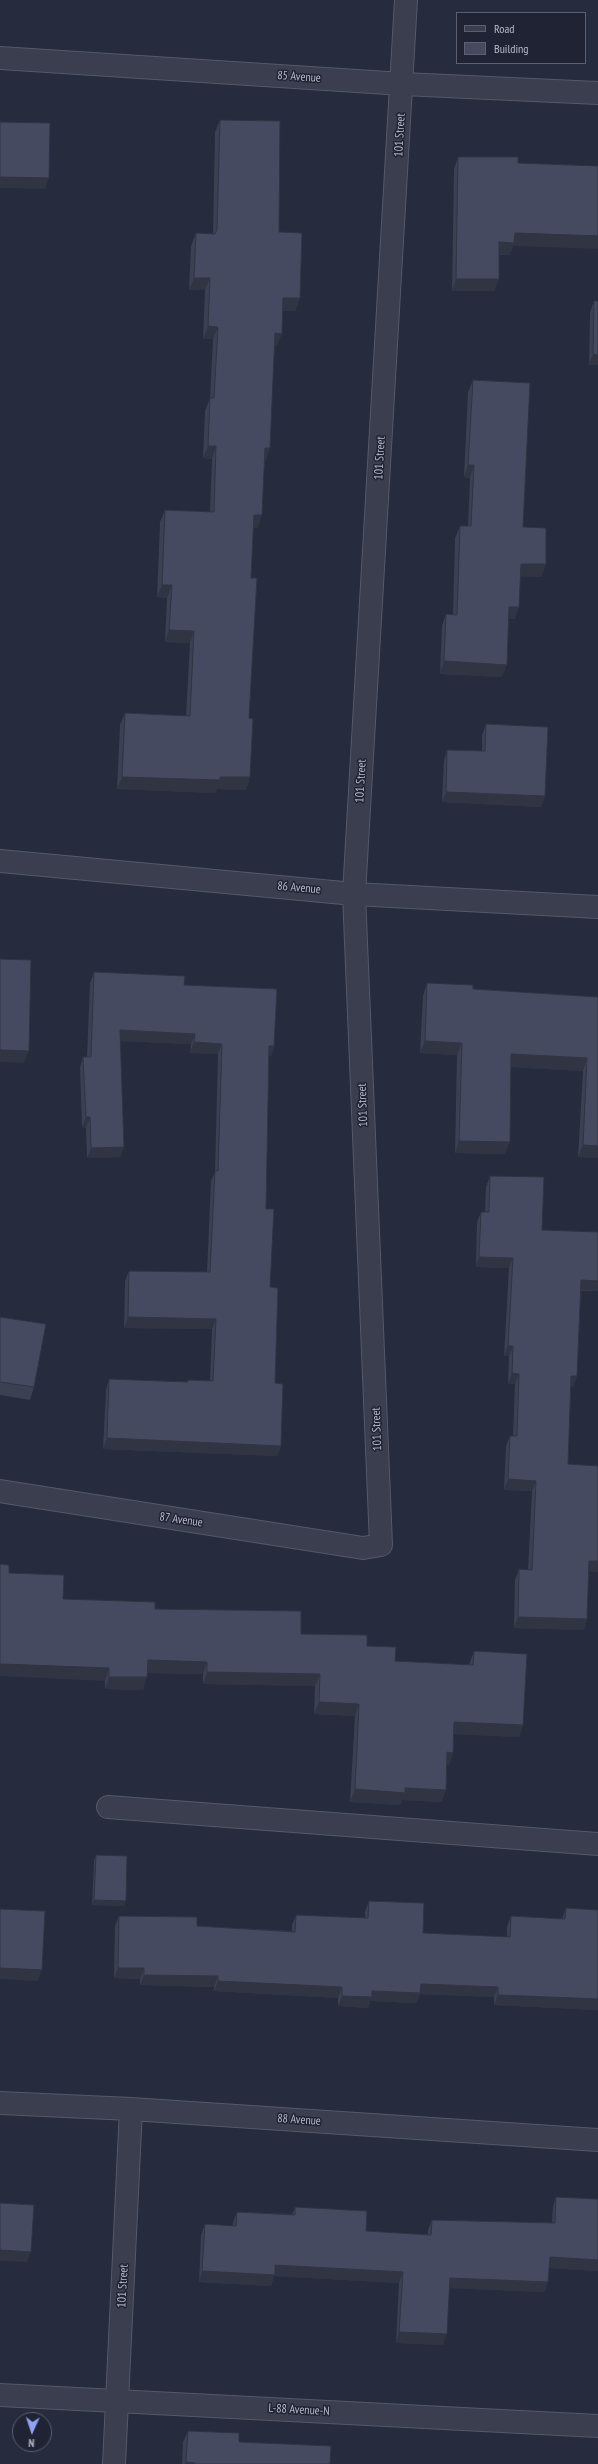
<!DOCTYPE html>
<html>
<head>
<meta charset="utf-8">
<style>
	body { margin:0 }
	#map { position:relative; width:598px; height:2464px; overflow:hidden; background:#262b3e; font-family:"PT Sans Narrow",sans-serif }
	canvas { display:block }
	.legend { position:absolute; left:456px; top:12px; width:130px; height:52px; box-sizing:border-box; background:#1f2333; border:1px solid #5b5f6f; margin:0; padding:5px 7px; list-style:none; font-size:12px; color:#b6b9c9 }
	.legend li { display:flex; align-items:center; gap:8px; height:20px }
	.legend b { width:20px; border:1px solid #5b5f6f }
	.north { position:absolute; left:12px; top:2412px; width:40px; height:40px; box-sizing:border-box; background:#1f2333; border:1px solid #5b5f6f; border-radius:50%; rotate:183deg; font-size:11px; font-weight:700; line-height:16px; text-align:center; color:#b6b9c9 }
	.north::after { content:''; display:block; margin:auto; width:14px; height:18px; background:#90a2f4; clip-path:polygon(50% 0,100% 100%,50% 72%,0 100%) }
</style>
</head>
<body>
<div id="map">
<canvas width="598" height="2464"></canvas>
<ul class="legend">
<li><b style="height:5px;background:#3a3e4e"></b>Road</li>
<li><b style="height:11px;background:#454a60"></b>Building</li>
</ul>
<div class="north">N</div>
</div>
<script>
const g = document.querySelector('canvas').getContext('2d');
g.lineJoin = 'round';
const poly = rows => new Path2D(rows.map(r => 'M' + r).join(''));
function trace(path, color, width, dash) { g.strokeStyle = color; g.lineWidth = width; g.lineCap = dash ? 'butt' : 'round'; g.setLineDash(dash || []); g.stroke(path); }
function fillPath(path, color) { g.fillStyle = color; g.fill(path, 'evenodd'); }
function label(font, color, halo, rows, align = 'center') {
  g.font = font + ' "PT Sans Narrow",sans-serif'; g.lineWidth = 3; g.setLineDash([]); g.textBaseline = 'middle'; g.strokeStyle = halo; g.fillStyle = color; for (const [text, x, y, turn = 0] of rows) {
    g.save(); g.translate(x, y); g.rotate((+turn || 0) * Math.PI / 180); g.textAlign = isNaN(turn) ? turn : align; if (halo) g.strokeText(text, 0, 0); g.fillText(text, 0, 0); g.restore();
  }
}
const minor = poly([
	[0,58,403,84,598,93],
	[0,861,354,894,598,907],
	[0,1491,363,1548,381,1545,354,894,406,0],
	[108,1807,598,1844],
	[0,2103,131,2109,598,2140],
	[0,2395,598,2426],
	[114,2464,131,2109]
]);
const wall = poly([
	[220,120,279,232,300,298,295,311,283,311,277,346,275,346,266,461,265,461,258,528,253,527,251,578,249,718,250,777,246,790,217,789,215,793,117,789,120,725,125,713,186,716,190,643,165,642,167,598,157,597,160,522,165,510,210,512,212,459,203,458,205,411,210,398,213,339,203,339,205,290,189,290,191,246,196,233,213,234,215,132],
	[458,157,513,246,510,255,499,255,499,279,494,291,452,291,454,169],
	[594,301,598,301,598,365,589,365,590,312],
	[473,380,523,527,546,564,541,577,520,576,515,619,509,619,502,677,440,674,442,626,446,614,453,615,455,538,460,526,468,526,470,478,464,477,468,392],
	[486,724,545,796,541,807,442,802,444,760,447,750,482,751,482,735],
	[94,972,184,985,274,1046,271,1056,269,1056,266,1209,275,1383,281,1446,277,1456,103,1449,106,1390,109,1379,187,1382,188,1380,210,1381,212,1329,124,1328,125,1281,129,1271,207,1272,211,1181,215,1172,218,1054,190,1053,191,1044,120,1041,124,1147,120,1157,87,1158,86,1128,82,1127,80,1067,83,1057,87,1057,90,983],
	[427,983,473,989,598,997,598,1158,578,1157,583,1071,511,1067,505,1154,455,1153,457,1055,420,1053,423,996],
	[490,1176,542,1230,598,1232,598,1291,581,1291,577,1376,573,1387,571,1387,568,1464,598,1466,598,1572,589,1571,584,1630,514,1628,515,1580,519,1569,528,1570,532,1491,504,1490,506,1446,510,1436,513,1436,515,1384,508,1384,509,1356,504,1356,509,1268,476,1267,477,1222,481,1212,485,1212,486,1187],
	[0,1317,34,1387,30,1400,0,1395],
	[9,1573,63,1599,155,1609,301,1634,367,1646,395,1661,469,1665,474,1651,523,1725,519,1737,454,1734,453,1753,449,1765,447,1765,446,1790,441,1802,402,1800,400,1805,350,1802,355,1716,314,1714,315,1686,203,1684,203,1674,147,1673,143,1690,105,1689,105,1681],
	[96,1855,126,1901,124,1906,92,1905,94,1861],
	[369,1901,423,1933,507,1937,507,1927,511,1916,562,1919,566,1908,598,1910,598,2010,494,2005,494,1997,420,1994,416,2003,370,2001,368,2008,338,2006,338,1998,214,1991,214,1987,140,1985,140,1979,114,1978,115,1926,119,1916,197,1926,292,1931,292,1925,296,1915,365,1918,365,1912],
	[556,2197,598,2271,549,2268,548,2282,544,2292,449,2288,443,2345,396,2343,399,2283,274,2276,271,2286,199,2282,201,2235,205,2224,233,2226,233,2222,237,2212,292,2214,295,2207,366,2231,428,2235,428,2230,432,2220,552,2223,553,2207],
	[188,2431,239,2442,330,2464,182,2464,183,2442]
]);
const shadedWall = poly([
	[0,177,49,178,45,189,0,188],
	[515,233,598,236,598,249,513,246,510,255,495,254,499,242],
	[194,278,210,278,205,290,189,290],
	[456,279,499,279,494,291,452,291],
	[283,298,300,298,295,311,279,311],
	[208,326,218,327,213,339,203,339],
	[275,333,282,334,277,346,271,346],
	[593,354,598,355,598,365,589,365],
	[208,446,216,446,212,459,203,458],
	[265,448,270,448,266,461,260,461],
	[468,465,474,465,470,478,464,477],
	[254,515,262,515,258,528,249,527],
	[521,564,546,564,541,577,516,576],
	[162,585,172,585,167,598,157,597],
	[509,607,519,607,515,619,505,619],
	[169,630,194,631,190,643,165,642],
	[444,661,507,665,502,677,440,674],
	[122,777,250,777,246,790,217,789,215,793,117,789],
	[446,792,545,796,541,807,442,802],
	[120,1030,195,1034,191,1044,116,1041],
	[425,1041,462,1043,457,1055,420,1053],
	[194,1042,222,1044,218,1054,190,1053],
	[269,1046,274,1046,271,1056,265,1056],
	[0,1050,29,1051,24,1063,0,1062],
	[511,1054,587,1058,583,1071,507,1067],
	[86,1117,90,1117,86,1128,82,1127],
	[459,1141,510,1142,505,1154,455,1153],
	[583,1145,598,1146,598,1158,578,1157],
	[124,1147,120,1157,87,1158,91,1148],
	[479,1257,513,1258,509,1268,476,1267],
	[581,1280,598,1281,598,1291,577,1290],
	[128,1317,216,1319,212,1329,124,1328],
	[508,1346,513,1346,509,1356,504,1356],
	[512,1373,519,1374,515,1384,508,1384],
	[571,1376,577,1376,573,1387,567,1386],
	[107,1438,281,1446,277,1456,103,1449],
	[508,1479,536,1481,532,1491,504,1490],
	[589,1561,598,1561,598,1572,586,1571],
	[518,1617,587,1619,584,1630,514,1628],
	[148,1660,207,1662,203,1674,143,1673],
	[0,1664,109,1668,105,1681,0,1676],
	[207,1672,320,1674,315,1686,203,1684],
	[109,1677,147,1677,143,1690,105,1689],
	[319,1702,359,1704,355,1716,314,1714],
	[454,1722,523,1725,519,1737,450,1734],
	[447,1752,453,1753,449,1765,443,1764],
	[405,1788,446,1790,441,1802,402,1800,400,1805,350,1802,355,1789],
	[94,1900,126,1901,124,1906,92,1905],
	[0,1968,42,1970,38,1981,0,1979],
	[118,1968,144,1968,140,1979,114,1978],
	[144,1975,218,1976,214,1987,140,1985],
	[218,1981,342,1987,338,1998,214,1991],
	[421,1984,498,1987,494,1997,420,1994,416,2003,370,2001,368,2008,338,2006,342,1996],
	[498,1995,598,1999,598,2010,494,2005],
	[0,2250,31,2252,27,2262,0,2261],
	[550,2257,598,2260,598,2271,546,2268],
	[275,2265,403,2272,399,2283,274,2276,271,2286,199,2282,202,2271],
	[450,2278,548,2282,544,2292,446,2288],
	[399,2332,447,2334,443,2345,396,2343],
	[186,2462,195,2463,194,2464,185,2464]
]);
const building = poly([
	[220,120,280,121,279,232,302,233,300,298,283,298,282,334,275,333,270,448,265,448,262,515,254,515,251,578,257,578,249,718,253,719,250,777,220,777,220,780,122,777,125,713,190,716,194,631,169,630,172,585,162,585,165,510,214,512,216,446,208,446,210,398,214,398,218,327,208,326,210,278,194,278,196,233,215,234,217,230,220,120],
	[0,122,50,123,49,178,0,177,0,122],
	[458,157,518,157,518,163,598,166,598,236,515,233,514,243,499,242,499,279,456,279,458,157],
	[594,301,598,301,598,355,593,354,594,301],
	[473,380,530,383,523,527,546,528,546,564,521,564,519,607,509,607,507,665,444,661,446,614,457,615,460,526,471,526,474,465,468,465,473,380],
	[486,724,548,727,545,796,446,792,447,750,485,751,486,724],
	[0,959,31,960,29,1051,0,1050,0,959],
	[94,972,185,976,184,985,277,989,274,1046,269,1046,266,1209,274,1209,270,1287,278,1288,275,1383,283,1384,281,1446,107,1438,109,1379,188,1382,188,1380,213,1381,216,1319,128,1317,129,1271,210,1272,215,1171,218,1171,222,1044,194,1042,195,1034,120,1030,124,1147,91,1148,90,1117,86,1117,83,1057,91,1057,94,972],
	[427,983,473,985,473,989,598,997,598,1146,583,1145,587,1058,511,1054,510,1142,459,1141,462,1043,425,1041,427,983],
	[490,1176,544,1177,542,1230,598,1232,598,1281,581,1280,577,1376,571,1376,568,1464,598,1466,598,1561,589,1561,587,1619,518,1617,519,1569,532,1570,536,1481,508,1479,510,1436,517,1436,519,1374,512,1373,513,1346,508,1346,513,1258,479,1257,481,1212,489,1212,490,1176],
	[0,1317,46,1324,34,1387,0,1382,0,1317],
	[0,1564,9,1565,9,1573,64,1575,63,1599,155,1602,155,1609,301,1611,301,1634,367,1635,367,1646,396,1647,395,1661,473,1665,474,1651,527,1654,523,1725,454,1722,453,1753,447,1752,446,1790,405,1788,405,1793,355,1789,359,1704,319,1702,320,1674,207,1672,207,1662,148,1660,147,1677,109,1677,109,1668,0,1664,0,1564],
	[96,1855,127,1856,126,1901,94,1900,96,1855],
	[369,1901,424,1903,423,1933,510,1937,511,1916,565,1919,566,1908,598,1910,598,1999,498,1995,498,1987,421,1984,420,1993,372,1991,372,1997,342,1996,342,1987,218,1981,218,1976,144,1975,144,1968,118,1968,119,1916,197,1917,197,1926,295,1932,296,1915,368,1918,369,1901],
	[0,1909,45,1911,42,1970,0,1968,0,1909],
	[556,2197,598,2199,598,2260,550,2257,548,2282,450,2278,447,2334,399,2332,403,2272,275,2265,275,2275,202,2271,205,2224,236,2226,237,2212,295,2215,295,2207,367,2211,366,2231,431,2235,432,2220,555,2223,556,2197],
	[0,2203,34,2205,31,2252,0,2250,0,2203],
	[188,2431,239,2433,239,2442,331,2446,330,2464,195,2464,195,2463,186,2462,188,2431]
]);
const streetNames = [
	["85 Avenue",299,77,4],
	["101 Street",400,135,-87],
	["101 Street",380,458,-87],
	["101 Street",361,781,-87],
	["86 Avenue",299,888,5],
	["101 Street",363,1105,-92],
	["101 Street",377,1429,-92],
	["87 Avenue",181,1520,8],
	["88 Avenue",299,2120,4],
	["101 Street",123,2286,-87],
	["L-88 Avenue-N",299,2410,3]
];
trace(minor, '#555969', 24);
trace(minor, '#3a3e4e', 22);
fillPath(wall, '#3b4053');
fillPath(shadedWall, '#303443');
fillPath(building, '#454a60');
trace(building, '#303443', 1);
label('12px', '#b6b9c9', '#1f2333', streetNames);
</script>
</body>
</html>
